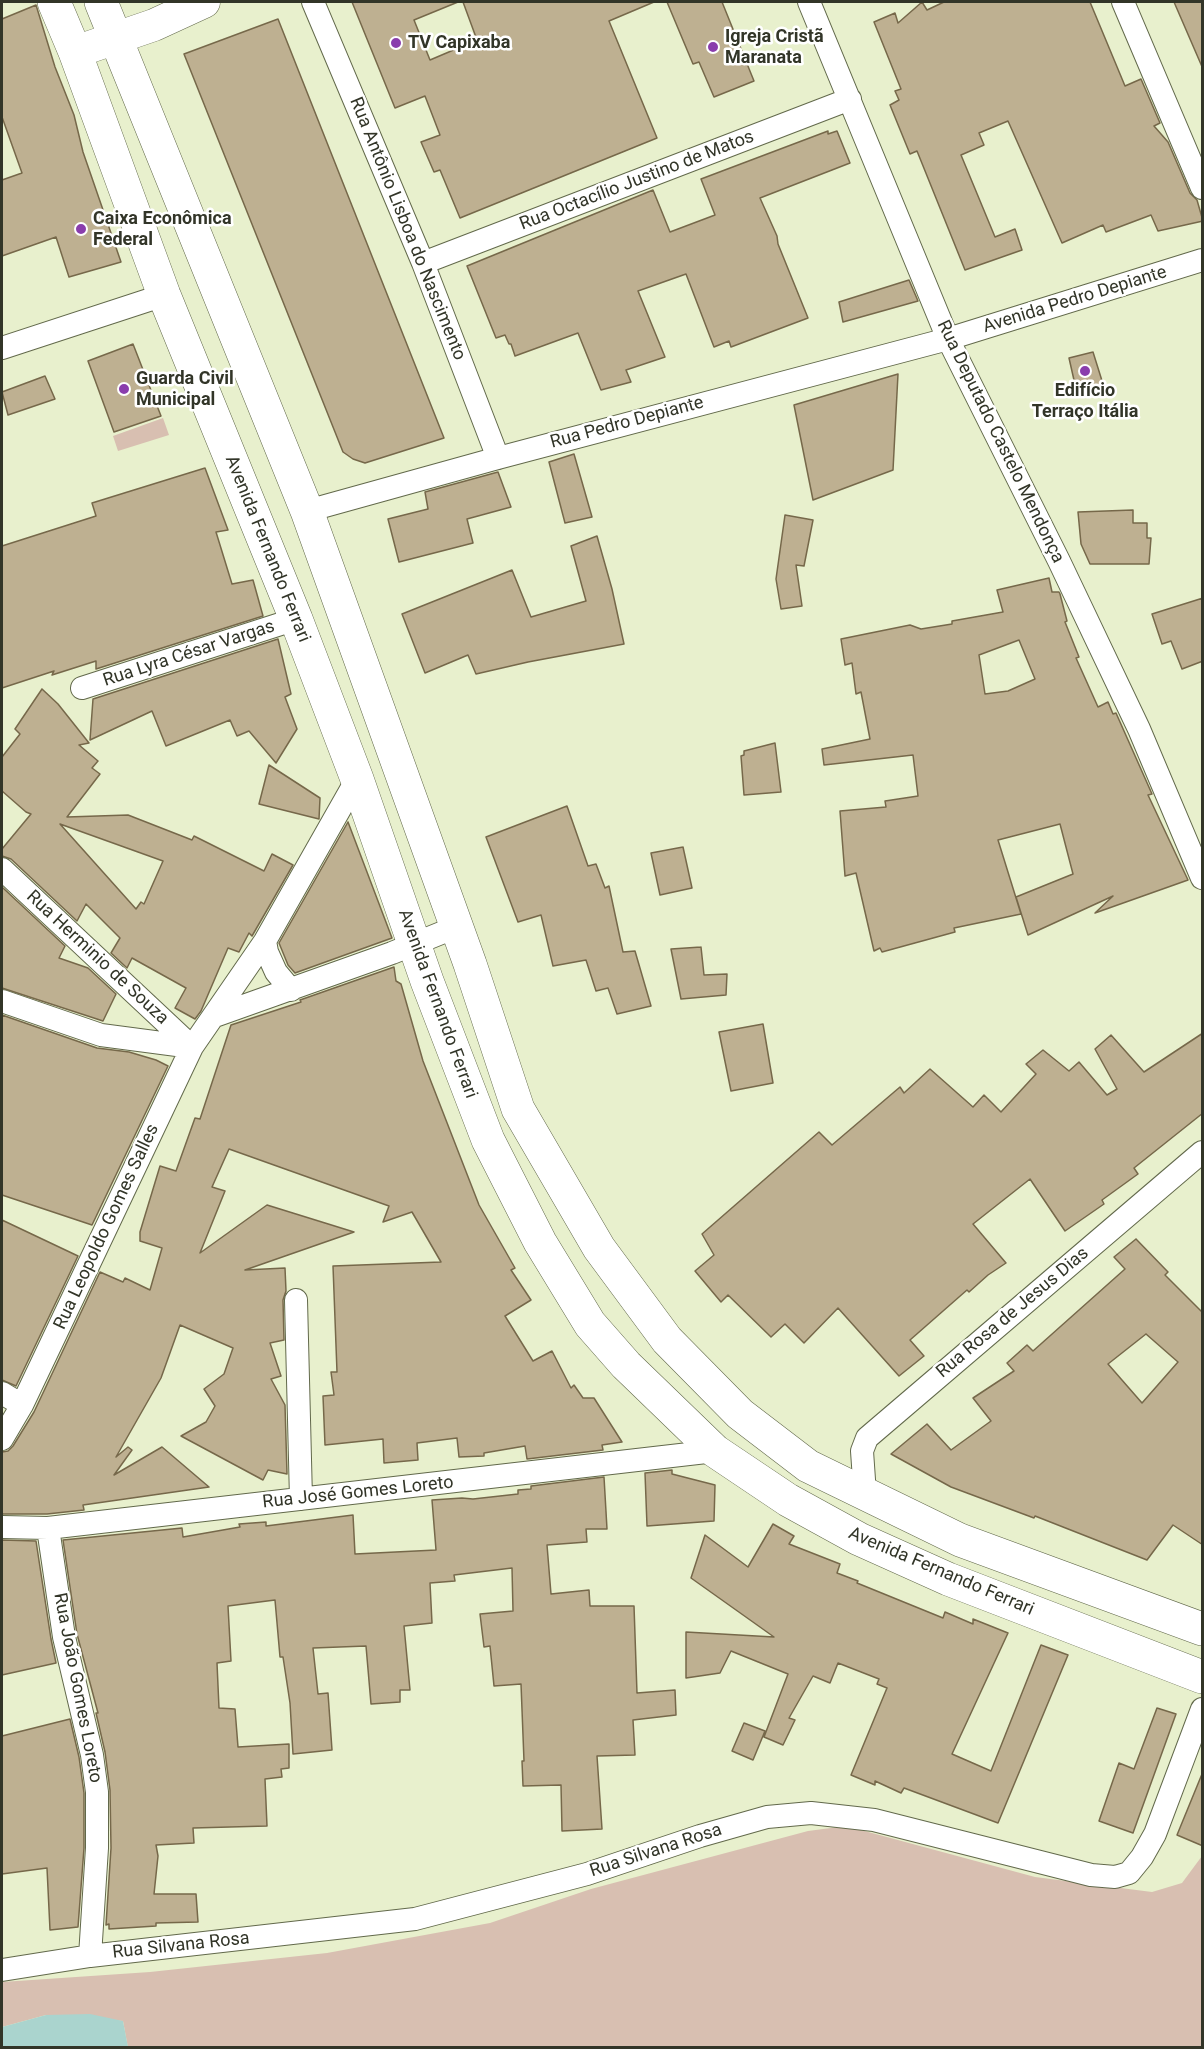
<!DOCTYPE html>
<html>
<head>
<meta charset="utf-8">
<style>
	body { margin:0 }
	#map { position:relative; width:1204px; height:2049px; overflow:hidden; background:#e8f0cd; font-family:Roboto,sans-serif }
	canvas { display:block }
	.frame { position:absolute; inset:0; border:3px solid #323528; pointer-events:none }
</style>
</head>
<body>
<div id="map">
<canvas width="1204" height="2049"></canvas>
<div class="frame"></div>
</div>
<script>
const g = document.querySelector('canvas').getContext('2d');
g.lineJoin = 'round';
function fillPath(path, color) { g.fillStyle = color; g.fill(path, 'evenodd'); }
const poly = rows => new Path2D(rows.map(r => 'M' + r).join(''));
function trace(path, color, width, dash) { g.strokeStyle = color; g.lineWidth = width; g.lineCap = dash ? 'butt' : 'round'; g.setLineDash(dash || []); g.stroke(path); }
function label(font, color, halo, rows, align = 'center') {
  g.font = font + ' Roboto,sans-serif'; g.lineWidth = 5; g.setLineDash([]); g.textBaseline = 'middle'; g.strokeStyle = halo; g.fillStyle = color; for (const [text, x, y, turn = 0] of rows) {
    g.save(); g.translate(x, y); g.rotate((+turn || 0) * Math.PI / 180); g.textAlign = isNaN(turn) ? turn : align; if (halo) g.strokeText(text, 0, 0); g.fillText(text, 0, 0); g.restore();
  }
}
const green = poly([
	[163,418,169,435,118,451,113,436],
	[846,1826,1035,1877,1152,1892,1182,1883,1202,1856,1202,2047,128,2048,123,2021,46,2015,2,2027,2,1982,150,1972,327,1953,490,1923,591,1889,808,1831]
]);
const water = poly([
	[90,2014,123,2021,128,2047,2,2047,2,2027,46,2015]
]);
const building = poly([
	[352,2,458,2,414,20,430,60,477,40,463,2,654,2,609,21,657,138,460,218,440,170,434,172,421,142,440,135,425,96,395,108,352,2],
	[667,2,722,2,754,81,714,97,699,62,693,64,667,2],
	[922,2,927,10,944,2,1090,2,1125,86,1141,79,1160,123,1154,126,1168,142,1190,193,1197,200,1203,221,1158,231,1151,215,1106,232,1103,225,1062,243,1008,121,979,133,984,145,961,155,995,237,1015,229,1022,250,965,270,917,151,910,154,890,105,899,100,895,91,901,89,874,22,895,13,898,23,922,2],
	[1174,2,1203,2,1203,69,1174,2],
	[36,5,55,67,74,115,83,152,121,262,69,277,56,237,2,256,2,180,22,173,2,117,2,19,36,5],
	[278,19,444,438,365,463,353,459,343,452,184,54,278,19],
	[828,131,828,134,837,131,850,163,760,198,777,236,778,244,808,318,731,347,729,341,714,347,686,274,638,291,665,357,626,370,631,382,601,390,578,333,515,356,511,344,509,344,505,335,496,338,467,266,653,190,670,232,715,215,701,179,828,131],
	[909,280,918,301,843,322,839,302,909,280],
	[133,344,161,416,114,432,88,361,133,344],
	[1093,352,1103,384,1076,389,1069,358,1093,352],
	[898,374,893,470,813,500,794,405,898,374],
	[45,376,55,399,8,415,2,392,45,376],
	[574,454,592,517,565,523,549,462,574,454],
	[205,468,228,530,216,532,232,584,253,580,263,616,96,669,96,661,52,675,54,671,2,688,2,546,96,516,92,503,205,468],
	[498,472,511,507,467,519,473,543,399,562,388,519,428,509,425,492,498,472],
	[1133,510,1133,523,1147,523,1147,538,1151,538,1149,564,1090,564,1081,544,1078,512,1133,510],
	[785,515,813,520,804,566,796,565,802,606,781,609,776,579,785,515],
	[597,536,612,589,624,644,528,662,476,674,468,655,425,673,402,614,512,570,531,617,586,601,571,546,597,536],
	[1049,578,1052,592,1059,592,1060,594,1067,621,1065,622,1079,657,1076,658,1098,707,1108,702,1113,714,1116,713,1152,794,1148,795,1188,880,1095,913,1113,896,1028,935,1016,897,1073,874,1060,824,998,840,1021,914,954,928,955,932,882,952,880,948,874,951,856,873,845,876,840,811,886,807,885,801,918,796,913,755,824,765,822,749,870,739,861,692,856,694,852,663,845,665,841,639,910,625,921,629,952,624,952,621,1003,612,997,590,1049,578],
	[1019,640,1035,679,1008,691,985,694,979,655,1019,640],
	[1203,598,1203,661,1182,669,1171,641,1162,644,1152,614,1203,598],
	[278,639,291,694,285,697,297,729,276,763,249,731,237,736,230,720,166,746,152,711,90,740,93,699,278,639],
	[42,689,58,704,89,743,79,745,98,761,92,768,100,774,67,817,128,815,192,840,194,836,264,871,272,854,293,865,252,936,249,933,239,952,228,948,201,1011,195,1019,175,1008,186,988,132,958,127,968,111,953,120,938,86,904,77,921,11,859,2,856,2,849,31,814,26,812,2,791,2,757,20,734,15,729,42,689],
	[60,824,163,861,144,904,141,902,136,909,60,824],
	[775,743,781,792,744,795,741,756,744,755,744,751,775,743],
	[269,765,320,798,319,819,259,804,269,765],
	[567,806,588,866,596,864,605,888,609,886,623,952,635,951,651,1006,617,1014,608,988,596,991,586,960,553,966,541,915,518,922,486,837,567,806],
	[348,822,392,938,295,973,288,965,279,943,348,822],
	[683,847,692,888,660,895,651,853,683,847],
	[2,887,65,946,59,958,88,968,116,994,103,1021,2,988,2,887],
	[701,947,704,975,727,974,726,995,681,999,671,949,701,947],
	[394,967,396,981,401,984,423,1061,479,1205,515,1268,511,1270,531,1300,505,1316,533,1361,552,1351,571,1388,574,1385,583,1398,594,1398,622,1442,602,1445,603,1450,527,1459,525,1446,484,1453,484,1456,459,1457,457,1438,417,1443,418,1460,384,1463,383,1439,325,1445,323,1396,334,1395,331,1372,337,1372,333,1266,441,1262,412,1212,383,1222,389,1206,229,1149,212,1187,225,1191,200,1253,267,1205,354,1232,245,1270,285,1268,286,1291,283,1300,284,1340,270,1343,281,1376,271,1379,285,1405,287,1474,268,1470,263,1480,181,1436,206,1422,215,1406,204,1389,224,1374,233,1348,180,1325,161,1378,116,1457,128,1447,132,1450,114,1475,162,1447,209,1487,83,1505,84,1510,47,1514,2,1514,2,1452,8,1451,13,1446,34,1412,100,1272,123,1282,125,1278,150,1290,162,1248,140,1241,140,1232,160,1166,176,1171,195,1118,200,1119,231,1025,301,1002,300,1000,394,967],
	[2,1015,97,1048,129,1052,156,1060,168,1066,92,1225,2,1195,2,1015],
	[763,1024,773,1083,731,1091,719,1032,763,1024],
	[1203,1033,1203,1113,1134,1168,1138,1174,1102,1200,1104,1204,1065,1231,1030,1179,973,1224,1006,1263,988,1275,969,1292,967,1290,910,1340,924,1356,899,1376,838,1308,804,1343,785,1324,771,1337,728,1295,721,1302,695,1271,714,1255,702,1234,819,1132,832,1145,900,1087,904,1093,930,1069,973,1107,984,1095,1001,1112,1036,1074,1026,1064,1043,1050,1069,1071,1079,1062,1107,1095,1117,1089,1095,1049,1111,1035,1144,1072,1203,1033],
	[2,1220,78,1256,16,1386,2,1380,2,1220],
	[1136,1239,1168,1272,1165,1275,1203,1313,1203,1545,1173,1525,1147,1560,1035,1516,1034,1518,951,1487,891,1454,927,1424,951,1450,991,1421,973,1398,1014,1371,1007,1363,1027,1345,1033,1351,1125,1269,1114,1257,1136,1239],
	[1146,1334,1178,1362,1142,1403,1108,1364,1146,1334],
	[672,1470,672,1474,715,1485,714,1521,647,1526,645,1473,672,1470],
	[604,1477,607,1529,586,1529,587,1542,547,1545,551,1594,589,1590,590,1606,634,1606,637,1693,675,1690,676,1715,633,1720,635,1755,597,1756,602,1829,562,1831,561,1785,523,1786,522,1761,524,1761,521,1684,494,1686,490,1646,484,1647,480,1614,513,1611,512,1568,454,1575,455,1581,430,1583,432,1623,404,1626,410,1690,400,1690,400,1702,371,1704,366,1646,313,1648,318,1694,328,1693,332,1750,293,1754,290,1703,283,1657,280,1657,275,1600,228,1606,231,1661,217,1663,219,1708,235,1709,238,1747,289,1744,289,1768,281,1769,282,1777,265,1779,267,1826,193,1828,194,1843,156,1845,158,1856,154,1894,196,1894,198,1922,156,1923,156,1926,109,1929,109,1924,106,1925,111,1848,110,1790,105,1752,96,1713,98,1713,77,1634,63,1540,182,1528,183,1537,240,1527,239,1524,266,1522,266,1526,353,1515,355,1554,436,1550,432,1500,462,1498,473,1499,518,1494,518,1490,531,1489,531,1486,604,1477],
	[773,1524,794,1536,789,1544,840,1564,837,1573,858,1581,857,1583,943,1618,945,1612,973,1624,973,1619,1008,1633,952,1754,991,1771,1041,1645,1068,1655,998,1823,904,1788,901,1793,875,1781,875,1785,851,1775,887,1688,877,1684,879,1679,838,1663,830,1683,813,1676,789,1718,795,1720,783,1745,764,1737,788,1674,731,1651,720,1673,686,1678,686,1632,774,1637,691,1578,705,1535,748,1567,773,1524],
	[2,1540,36,1541,51,1639,56,1663,2,1675,2,1540],
	[1157,1708,1176,1714,1133,1833,1099,1821,1119,1763,1134,1769,1157,1708],
	[70,1719,79,1757,84,1793,84,1848,78,1927,50,1930,47,1868,2,1874,2,1736,70,1719],
	[744,1723,765,1731,753,1760,732,1751,744,1723],
	[1202,1774,1203,1774,1203,1846,1177,1835,1202,1774]
]);
const street = poly([
	[313,2,423,263,498,458],
	[809,2,948,339,1059,561,1139,729,1202,878],
	[1123,2,1202,188],
	[423,263,850,99],
	[2,348,164,295],
	[307,511,498,458,948,339,1202,260],
	[82,688,296,619],
	[2,869,192,1047],
	[265,941,267,952,276,972,291,990],
	[2,1001,101,1035,192,1047],
	[215,1016,392,953,456,927],
	[296,1300,301,1499],
	[2,1393,22,1405],
	[2,1439,22,1405,192,1047,265,941,357,779],
	[865,1494,862,1451,867,1438,1202,1152],
	[2,1527,48,1528,715,1451],
	[48,1528,64,1637,92,1755,97,1792,97,1848,90,1956],
	[2,1970,90,1956,415,1919,587,1874,700,1836,767,1817,811,1813,874,1820,1091,1875,1115,1877,1129,1873,1142,1857,1155,1834,1202,1709]
]);
const secondary = poly([
	[75,52,154,25,204,2]
]);
const primary = poly([
	[54,2,75,52,164,295,296,619,357,779,427,981,488,1140,540,1242,590,1324,626,1365,715,1451,788,1500,859,1539,948,1579,1202,1677],
	[101,2,307,511,470,964,518,1109,599,1248,667,1340,740,1414,808,1466,960,1540,1202,1629]
]);
const markers = [
	[396,43,6,"#8a3dad"],
	[713,47,6,"#8a3dad"],
	[81,229,6,"#8a3dad"],
	[1085,371,6,"#8a3dad"],
	[124,389,6,"#8a3dad"]
];
const poiNames = [
	["Igreja Cristã",725,37],
	["Maranata",725,58],
	["TV Capixaba",408,43],
	["Caixa Econômica",93,219],
	["Federal",93,240],
	["Guarda Civil",136,379],
	["Municipal",136,400],
	["Edifício",1085,391,"center"],
	["Terraço Itália",1085,412,"center"]
];
const streetNames = [
	["Rua Octacílio Justino de Matos",637,181,-21],
	["Rua Antônio Lisboa do Nascimento",407,229,68],
	["Avenida Pedro Depiante",1075,300,-17],
	["Rua Pedro Depiante",627,423,-15],
	["Rua Deputado Castelo Mendonça",1000,442,64],
	["Avenida Fernando Ferrari",267,549,68],
	["Rua Lyra César Vargas",189,654,-18],
	["Rua Herminio de Souza",97,958,43],
	["Avenida Fernando Ferrari",437,1004,70],
	["Rua Leopoldo Gomes Salles",107,1227,-65],
	["Rua Rosa de Jesus Dias",1013,1313,-40],
	["Rua José Gomes Loreto",358,1493,-6],
	["Avenida Fernando Ferrari",941,1572,23],
	["Rua João Gomes Loreto",77,1688,79],
	["Rua Silvana Rosa",656,1851,-18],
	["Rua Silvana Rosa",181,1946,-6]
];
fillPath(green, '#d8bfb1');
fillPath(water, '#aad4ce');
fillPath(building, '#beb091');
trace(building, '#76684a', 1.5);
trace(street, '#62694b', 24);
trace(secondary, '#62694b', 33);
trace(primary, '#62694b', 34);
trace(street, '#fff', 22);
trace(secondary, '#fff', 32);
trace(primary, '#fff', 33);
for (const [x, y, r, color] of markers) { const dot = new Path2D(); dot.arc(x, y, r, 0, 2 * Math.PI); g.fillStyle = color; g.fill(dot); trace(dot, '#fff', 2); }
label('bold 18px', '#323528', '#fff', poiNames, 'left');
label('18px', '#323528', '#fff', streetNames);
</script>
</body>
</html>
